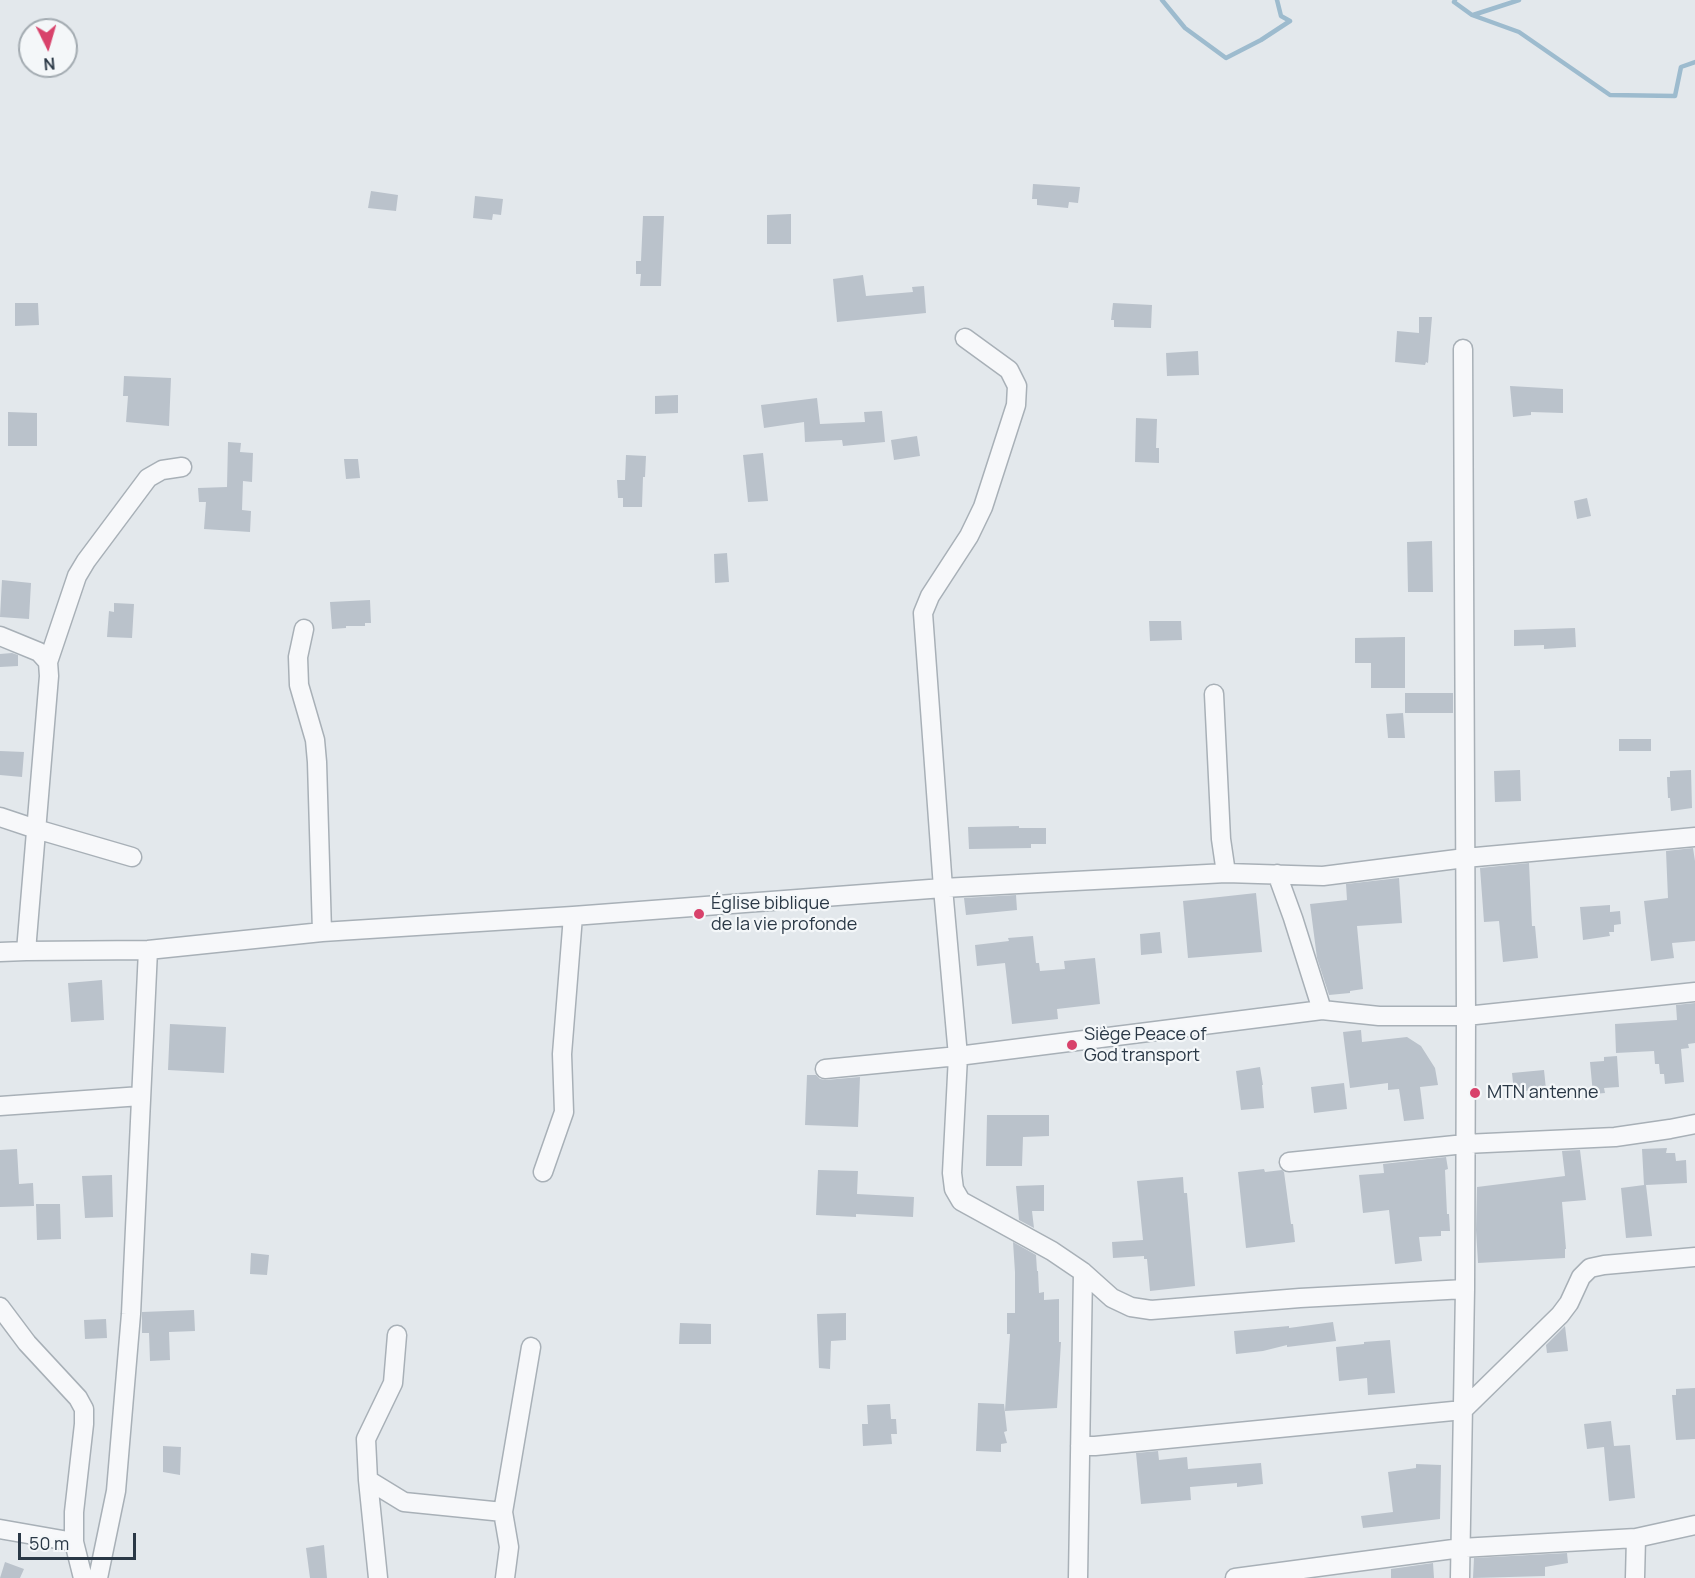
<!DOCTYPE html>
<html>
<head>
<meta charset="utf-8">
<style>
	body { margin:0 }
	#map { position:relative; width:1695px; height:1578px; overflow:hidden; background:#e3e8ec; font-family:Manrope,sans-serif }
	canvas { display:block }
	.north { position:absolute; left:18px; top:18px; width:60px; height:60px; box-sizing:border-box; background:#f4f7f9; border:2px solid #a3abb1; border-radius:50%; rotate:175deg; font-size:16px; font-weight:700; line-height:24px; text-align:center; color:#2a3846 }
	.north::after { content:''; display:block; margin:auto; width:21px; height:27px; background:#d8426b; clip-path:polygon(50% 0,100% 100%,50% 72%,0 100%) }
	.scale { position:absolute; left:18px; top:1533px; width:118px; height:27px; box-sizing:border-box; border:3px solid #2a3846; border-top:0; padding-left:8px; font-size:18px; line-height:21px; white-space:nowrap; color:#2a3846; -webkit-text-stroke:4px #f4f7f9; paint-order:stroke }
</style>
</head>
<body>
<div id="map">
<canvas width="1695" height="1578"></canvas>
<div class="north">N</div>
<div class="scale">50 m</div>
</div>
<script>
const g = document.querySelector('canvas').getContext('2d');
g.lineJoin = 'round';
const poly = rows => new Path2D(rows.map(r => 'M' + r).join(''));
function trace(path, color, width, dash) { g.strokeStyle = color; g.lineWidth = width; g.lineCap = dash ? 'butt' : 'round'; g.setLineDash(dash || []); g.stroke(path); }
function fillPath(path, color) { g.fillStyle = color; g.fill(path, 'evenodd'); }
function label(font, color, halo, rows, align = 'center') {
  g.font = font + ' Manrope,sans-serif'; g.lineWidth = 4.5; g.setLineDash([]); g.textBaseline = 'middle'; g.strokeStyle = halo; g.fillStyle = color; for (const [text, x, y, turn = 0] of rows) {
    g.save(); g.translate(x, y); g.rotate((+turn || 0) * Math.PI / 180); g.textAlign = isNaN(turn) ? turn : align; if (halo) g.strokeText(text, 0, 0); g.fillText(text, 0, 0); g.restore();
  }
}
const stream = poly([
	[1162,0,1185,28,1226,58,1261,40,1290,21,1281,16,1277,0],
	[1455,0,1454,2,1472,15,1519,32,1610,95,1675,96,1681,67,1695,62],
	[1473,15,1519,0]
]);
const building = poly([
	[1033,184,1080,187,1078,203,1069,202,1068,208,1037,205,1037,199,1032,199],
	[371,191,398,195,396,211,368,208],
	[475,196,503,199,501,215,493,214,492,220,473,218],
	[791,214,791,244,767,244,767,215],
	[643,216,664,216,661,286,640,286,641,274,636,274,636,261,641,261],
	[863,275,866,296,913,292,912,287,924,286,926,313,837,322,833,279],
	[15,303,38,303,39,325,15,326],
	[1113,303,1152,305,1151,328,1114,327,1114,320,1111,320],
	[1419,317,1432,317,1428,363,1426,362,1425,365,1395,362,1397,331,1419,333],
	[1198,351,1199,375,1167,376,1166,353],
	[124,376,171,378,169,426,126,422,128,396,123,396],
	[1510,386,1563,389,1563,413,1531,412,1531,415,1513,417],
	[678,395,678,413,655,414,655,396],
	[817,398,820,424,865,422,864,412,882,411,885,442,843,446,842,440,805,442,804,422,764,428,761,405],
	[8,412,37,413,37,446,8,446],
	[1136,418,1157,419,1156,448,1159,448,1159,463,1135,462],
	[917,436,920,456,894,460,891,440],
	[228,442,241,443,240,452,253,453,252,482,243,481,242,510,251,511,250,532,204,529,206,502,199,502,198,488,227,487],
	[763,453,768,501,748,502,743,455],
	[626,455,646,456,645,477,643,477,642,507,623,507,623,498,618,498,617,480,625,480],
	[344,459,358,459,360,478,346,479],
	[1587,498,1591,516,1577,519,1574,501],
	[1432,541,1433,592,1408,592,1407,542],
	[727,553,729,582,715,583,714,554],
	[2,580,31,583,29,619,0,617],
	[370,600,371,623,365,623,365,626,346,626,346,628,332,629,330,602],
	[114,603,134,604,132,638,107,637,109,611,114,612],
	[1149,621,1181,621,1182,640,1150,641],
	[1575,628,1576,647,1544,649,1544,645,1514,646,1514,630],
	[1405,637,1405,688,1371,688,1371,663,1355,663,1355,638],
	[12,653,18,655,18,666,0,667,0,654],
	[1405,693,1453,693,1453,713,1405,713],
	[1403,713,1405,738,1388,738,1386,714],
	[1619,739,1651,739,1651,751,1619,751],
	[0,751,24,752,22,777,0,775],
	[1520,770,1521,801,1495,802,1494,771],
	[1691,770,1692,808,1671,811,1670,798,1668,798,1667,777,1670,777,1670,771],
	[1019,826,1019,828,1046,828,1046,844,1031,844,1031,848,969,849,968,827],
	[1693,848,1695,861,1695,941,1672,943,1674,958,1651,961,1644,901,1668,898,1666,851],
	[1529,863,1532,926,1535,926,1538,958,1503,962,1499,921,1484,922,1480,868],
	[1399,878,1402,923,1357,926,1363,989,1350,991,1350,993,1329,995,1317,958,1310,904,1347,900,1346,884],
	[1256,893,1262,952,1188,958,1183,901],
	[1016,895,1017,910,966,915,964,898],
	[1610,905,1610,912,1620,911,1621,924,1614,925,1614,932,1609,932,1610,936,1583,940,1580,907],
	[1160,932,1162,953,1141,955,1140,934],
	[1033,936,1036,963,1039,963,1040,971,1065,969,1064,961,1095,958,1100,1004,1057,1009,1058,1019,1012,1024,1005,963,977,966,975,945,1009,941,1008,938],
	[102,980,104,1020,71,1022,68,983],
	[1695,1003,1695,1043,1688,1044,1689,1048,1681,1049,1684,1082,1665,1084,1664,1074,1660,1074,1659,1064,1655,1064,1654,1051,1616,1053,1615,1024,1677,1020,1676,1005],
	[170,1024,226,1027,224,1073,168,1070],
	[1361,1030,1362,1042,1407,1037,1421,1046,1435,1068,1438,1085,1420,1087,1424,1119,1404,1121,1399,1089,1388,1090,1388,1083,1350,1088,1343,1032],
	[1617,1056,1619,1087,1604,1088,1605,1093,1593,1094,1590,1062,1604,1061,1604,1057],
	[1260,1067,1263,1085,1262,1085,1264,1108,1241,1110,1236,1071],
	[1544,1070,1546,1089,1514,1092,1512,1073],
	[807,1075,816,1075,820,1079,826,1080,860,1077,858,1127,805,1125],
	[1344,1083,1347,1109,1314,1113,1311,1087],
	[987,1115,1049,1115,1049,1136,1023,1137,1022,1166,986,1166],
	[1667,1148,1666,1153,1675,1153,1676,1161,1686,1160,1687,1183,1646,1185,1652,1236,1626,1238,1621,1188,1644,1185,1642,1149],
	[17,1149,19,1184,33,1183,34,1206,0,1207,0,1150],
	[1580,1150,1586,1200,1562,1202,1566,1249,1565,1249,1565,1258,1478,1263,1476,1230,1477,1187,1565,1176,1562,1151],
	[1446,1157,1448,1169,1445,1170,1447,1214,1449,1214,1450,1231,1441,1231,1441,1236,1419,1237,1422,1261,1395,1264,1389,1210,1363,1213,1359,1175,1384,1173,1383,1164],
	[1264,1169,1265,1172,1282,1170,1284,1172,1291,1224,1293,1224,1295,1242,1246,1248,1238,1172],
	[818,1170,858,1171,857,1194,914,1197,913,1217,856,1214,856,1217,816,1215],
	[112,1175,113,1217,85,1218,82,1176],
	[1183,1177,1184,1193,1187,1193,1195,1286,1150,1291,1147,1259,1144,1259,1144,1256,1113,1258,1112,1242,1143,1240,1137,1181],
	[1044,1185,1044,1211,1032,1211,1034,1228,1019,1220,1016,1186],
	[36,1204,60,1204,61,1239,37,1240],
	[1013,1242,1036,1255,1037,1271,1038,1271,1039,1293,1044,1292,1044,1300,1059,1299,1059,1342,1061,1342,1057,1408,1005,1411,1010,1334,1007,1334,1007,1313,1015,1313,1015,1272],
	[251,1253,269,1255,267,1275,250,1274],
	[194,1310,195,1331,169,1332,170,1360,150,1361,149,1333,142,1333,142,1312],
	[846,1313,846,1340,831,1341,830,1369,819,1368,817,1314],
	[106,1319,107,1338,85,1339,84,1320],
	[1333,1322,1336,1341,1287,1347,1287,1345,1263,1351,1236,1354,1234,1331,1289,1326,1289,1328],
	[680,1323,711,1324,711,1344,679,1344],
	[1565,1326,1568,1351,1547,1353,1546,1345],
	[1390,1340,1395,1393,1368,1395,1367,1378,1339,1381,1336,1347,1364,1344,1364,1342],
	[1695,1388,1695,1439,1676,1440,1672,1395,1676,1395,1676,1389],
	[978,1403,1004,1404,1007,1431,1004,1432,1007,1443,1001,1444,1001,1452,976,1451],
	[890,1404,891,1419,896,1419,897,1434,891,1434,892,1444,863,1446,862,1424,868,1424,867,1405],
	[1611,1421,1614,1446,1630,1445,1635,1498,1609,1501,1604,1447,1587,1449,1584,1424],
	[163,1446,181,1447,180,1475,163,1472],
	[1158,1451,1159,1460,1187,1457,1188,1469,1261,1463,1263,1484,1237,1487,1237,1483,1190,1487,1191,1500,1141,1504,1136,1453],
	[1416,1464,1441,1465,1440,1519,1363,1528,1361,1516,1393,1512,1388,1472,1416,1468],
	[324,1545,327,1578,310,1578,306,1548],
	[1567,1553,1568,1563,1545,1567,1545,1576,1473,1578,1474,1558],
	[5,1562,24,1569,20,1578,0,1578],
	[1433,1563,1434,1578,1391,1578,1391,1569]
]);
const minor = poly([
	[965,338,1009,370,1017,386,1016,405,983,507,969,536,930,596,923,613,943,888,958,1056,952,1173,954,1189,961,1201,1052,1251,1083,1272,1112,1298,1131,1307,1151,1310,1300,1298,1465,1289],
	[304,629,298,657,299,685,315,740,317,762,322,932],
	[0,636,39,652,48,662,49,676,26,951,0,952],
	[48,662,77,576,86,561,148,478,162,470,182,467],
	[1214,694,1221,839,1226,873],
	[0,817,36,829,132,857],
	[1277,874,1293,918,1322,1010,1379,1016,1466,1016,1695,992],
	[26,951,148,950,322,932,573,916,943,888,1226,873,1323,876,1465,858,1695,837],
	[825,1069,958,1056,1322,1010],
	[0,1106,141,1096],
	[1289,1162,1465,1144,1615,1137,1670,1129,1695,1124],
	[543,1172,564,1112,562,1054,573,916],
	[0,1307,27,1343,78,1398,84,1409,84,1424,74,1512,74,1542,83,1578],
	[397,1335,393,1383,366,1439,368,1480,404,1502,503,1512],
	[1080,1446,1095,1446,1463,1410,1560,1315,1569,1303,1581,1277,1590,1268,1604,1265,1695,1257],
	[368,1480,378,1578],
	[0,1529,74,1542],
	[98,1578,116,1491,131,1314,148,950],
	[505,1578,509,1547,503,1512,531,1347],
	[1078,1578,1083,1272],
	[1235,1578,1461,1548,1636,1538,1695,1525],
	[1460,1578,1465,1289,1466,1016,1463,349],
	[1635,1578,1636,1538]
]);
const markers = [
	[699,914,6,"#d8426b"],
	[1072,1045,6,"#d8426b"],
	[1475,1093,6,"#d8426b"]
];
const poiNames = [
	["Église biblique",711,904],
	["de la vie profonde",711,925],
	["Siège Peace of",1084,1035],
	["God transport",1084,1056],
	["MTN antenne",1487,1093]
];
trace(stream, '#9dbbce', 4.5);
fillPath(building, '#bac2cb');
trace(minor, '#a8b0b7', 21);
trace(minor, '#f7f8fa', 18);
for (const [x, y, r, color] of markers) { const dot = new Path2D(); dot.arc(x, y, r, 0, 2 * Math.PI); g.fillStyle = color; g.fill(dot); trace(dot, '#f4f7f9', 2); }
label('18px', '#2a3846', '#f4f7f9', poiNames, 'left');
</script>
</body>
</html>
